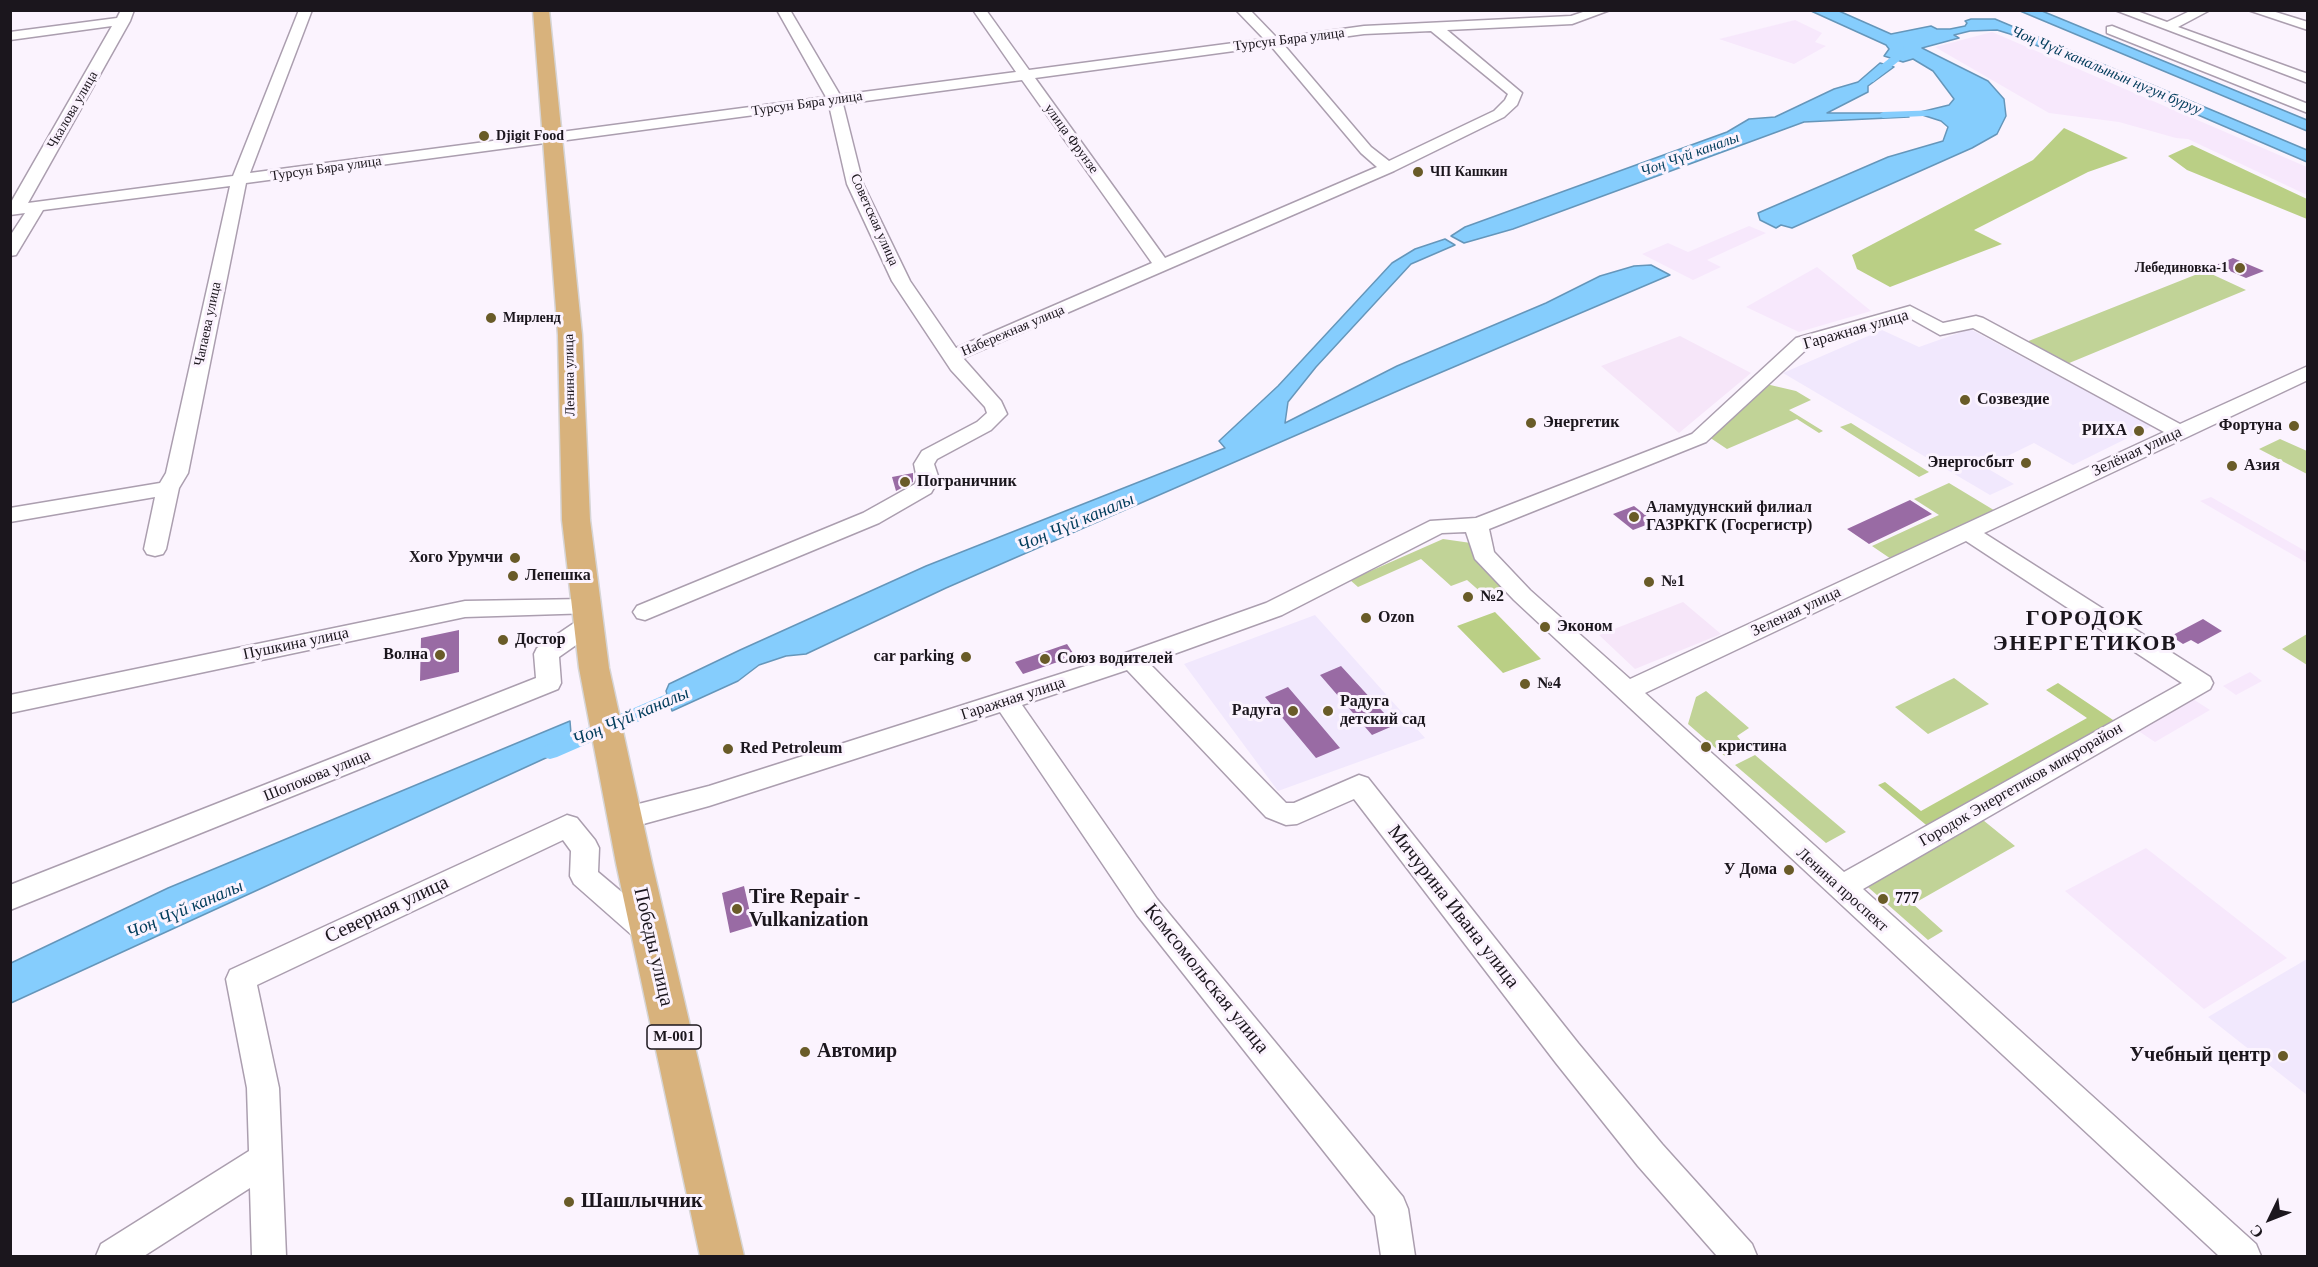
<!DOCTYPE html>
<html>
<head>
<meta charset="utf-8">
<style>
	body { margin:0 }
	#map { position:relative; width:2318px; height:1267px; overflow:hidden; background:#fbf3fe; font-family:"Times New Roman",serif }
	canvas { display:block }
	.frame { position:absolute; inset:0; border:12px solid #1b161d; pointer-events:none }
	.north { position:absolute; left:2240px; top:1189px; width:60px; height:60px; -webkit-text-stroke:4px #fbf3fe; paint-order:stroke; rotate:227deg; font-size:16px; font-weight:700; line-height:24px; text-align:center; color:#1b161d }
	.north::after { content:''; display:block; margin:auto; width:21px; height:27px; background:#1b161d; clip-path:polygon(50% 0,100% 100%,50% 72%,0 100%) }
</style>
</head>
<body>
<div id="map">
<canvas width="2318" height="1267"></canvas>
<div class="frame"></div>
<div class="north">С</div>
</div>
<script>
const g = document.querySelector('canvas').getContext('2d');
g.lineJoin = 'round';
function fillPath(path, color) { g.fillStyle = color; g.fill(path, 'evenodd'); }
const poly = rows => new Path2D(rows.map(r => 'M' + r).join(''));
function trace(path, color, width, dash) { g.strokeStyle = color; g.lineWidth = width; g.lineCap = dash ? 'butt' : 'round'; g.setLineDash(dash || []); g.stroke(path); }
function label(font, color, halo, rows, align = 'center') {
  g.font = font + ' "Times New Roman",serif'; g.lineWidth = 6; g.setLineDash([]); g.textBaseline = 'middle'; g.strokeStyle = halo; g.fillStyle = color; for (const [text, x, y, turn = 0] of rows) {
    g.save(); g.translate(x, y); g.rotate((+turn || 0) * Math.PI / 180); g.textAlign = isNaN(turn) ? turn : align; if (halo) g.strokeText(text, 0, 0); g.fillText(text, 0, 0); g.restore();
  }
}
const commercial = poly([
	[1680,336,1751,373,1679,433,1601,366],
	[1683,602,1721,634,1635,669,1599,635]
]);
const built = poly([
	[1795,20,1822,33,1815,42,1826,46,1794,64,1719,39],
	[1992,32,2307,167,2307,195,2188,139,2176,138,2119,122,2049,113,1935,47],
	[1749,226,1766,233,1707,260,1721,267,1693,280,1642,254,1668,243,1688,252],
	[1817,267,1871,311,1799,332,1746,307],
	[2211,497,2307,552,2307,563,2200,501],
	[2250,672,2262,681,2236,695,2223,686],
	[2193,699,2210,710,2155,742,2137,730],
	[2146,848,2287,958,2204,1009,2065,891]
]);
const education = poly([
	[1970,329,2152,426,2073,465,2034,443,1985,467,2014,484,1990,495,1783,373,1882,330,1919,347],
	[1315,615,1425,738,1278,791,1184,664],
	[2307,959,2307,1095,2208,1017]
]);
const green = poly([
	[2205,271,2246,290,2062,366,2021,344],
	[1766,384,1796,391,1811,400,1789,410,1823,431,1819,433,1797,419,1727,449,1709,437],
	[1851,423,1929,472,1919,477,1840,427],
	[2280,439,2307,451,2307,474,2259,449],
	[1949,483,1997,512,1894,561,1872,546,1939,515,1914,499],
	[1443,539,1471,543,1506,585,1483,594,1467,580,1451,586,1421,559,1358,587,1350,580],
	[2307,634,2307,665,2282,649],
	[1954,678,1989,704,1928,734,1895,707],
	[1706,691,1749,728,1737,736,1747,748,1727,758,1688,724,1696,697],
	[1755,755,1846,832,1826,843,1735,765],
	[1978,816,2015,846,1913,904,1943,931,1928,940,1861,881]
]);
const forest = poly([
	[2064,128,2128,158,2088,172,1974,230,2002,244,1890,287,1857,269,1852,255,2033,160],
	[2192,145,2307,199,2307,219,2187,170,2168,156],
	[1495,612,1541,659,1503,673,1457,626],
	[2058,683,2119,724,1931,829,1878,785,1885,782,1921,811,2087,718,2046,690]
]);
const water = poly([
	[1811,11,1839,11,1891,34,1931,26,1937,29,1950,29,1965,26,1967,23,1965,21,1971,19,1995,19,2307,150,2307,162,2010,34,1997,30,1970,31,1954,35,1959,38,1922,48,1988,81,2004,99,2006,116,1997,134,1972,148,1792,228,1781,225,1776,228,1760,220,1758,213,1888,157,1943,141,1948,127,1941,121,1916,113,1949,105,1954,99,1933,71,1913,59,1903,62,1884,56,1889,49,1886,45,1811,11],
	[2020,11,2042,11,2307,120,2307,131,2020,11],
	[1880,63,1894,67,1868,86,1868,92,1827,113,1905,113,1909,117,1804,122,1513,229,1464,243,1451,236,1465,227,1727,132,1749,119,1775,117,1834,89,1858,82,1880,63],
	[1445,239,1455,245,1411,264,1316,367,1288,402,1285,423,1397,366,1546,303,1600,276,1634,266,1651,265,1670,275,1409,386,946,588,806,654,786,656,759,665,738,681,672,711,666,691,669,684,740,650,926,566,1225,448,1219,441,1278,386,1392,263,1415,249,1445,239],
	[570,721,572,746,11,1003,11,963,168,888,570,721]
]);
const canal = poly([
	[1898,41,1903,44,1905,56,1873,82,1865,82,1865,78,1896,53,1893,44,1898,41],
	[1940,110,1945,113,1944,115,1883,118,1878,115,1883,112,1940,110],
	[690,684,697,686,699,691,697,696,557,757,550,759,543,757,540,752,543,747,690,684]
]);
const building = poly([
	[2233,258,2264,271,2246,278,2216,265],
	[913,473,913,482,896,491,892,477],
	[1910,500,1932,514,1869,544,1847,529],
	[1634,506,1654,522,1633,530,1613,514],
	[2203,619,2222,631,2198,644,2191,640,2183,644,2171,636],
	[459,630,459,672,420,681,421,638],
	[1067,644,1075,656,1023,674,1015,662],
	[1341,666,1395,725,1372,735,1320,675],
	[1288,687,1318,722,1340,748,1316,758,1265,697],
	[744,886,753,926,730,933,722,893]
]);
const minor = poly([
	[121,10,134,10,130,21,28,203,233,176,299,10,312,10,250,173,826,97,777,10,790,10,840,95,1016,72,973,10,986,10,1029,70,1264,39,1236,10,1250,10,1277,38,1364,26,1571,16,1589,10,1610,10,1572,24,1447,30,1522,93,1517,105,1504,117,1394,171,963,358,1001,401,1007,414,991,430,937,459,934,464,939,479,931,493,879,523,645,620,637,618,633,612,637,606,863,513,915,484,917,479,914,464,922,451,977,422,987,413,985,407,951,370,892,281,847,184,829,105,246,183,188,473,179,488,166,549,163,554,155,556,147,554,144,549,155,497,10,522,10,508,160,483,166,473,230,186,43,210,16,255,10,256,10,236,25,213,10,215,10,204,112,26,10,40,10,32,117,18,121,10],
	[1431,31,1508,94,1505,100,1494,111,1389,161,1371,147,1284,45,1364,34,1431,31],
	[1271,46,1361,153,1377,167,1165,258,1035,78,1271,46],
	[1022,80,1152,263,956,348,910,281,863,184,843,104,1022,80],
	[2115,10,2134,10,2167,22,2192,10,2210,10,2178,27,2308,74,2308,83,2115,10],
	[2248,10,2269,10,2308,22,2308,30,2248,10],
	[2112,26,2308,104,2308,113,2107,33,2107,27,2112,26],
	[1910,306,1943,323,1976,316,1983,318,2180,424,2308,366,2308,380,1984,533,2210,677,2213,683,2210,689,1863,889,2256,1244,2261,1256,2219,1256,1514,600,1475,559,1466,532,1442,533,1282,615,1149,663,1286,803,1294,803,1359,775,1368,778,1578,1043,1662,1144,1752,1244,1757,1256,1717,1256,1638,1166,1556,1063,1354,799,1297,824,1286,825,1266,817,1127,670,1022,705,1157,899,1403,1197,1408,1209,1415,1256,1381,1256,1375,1216,1137,915,1000,712,709,806,625,829,615,826,611,818,615,810,709,786,1123,654,1266,603,1430,521,1476,518,1692,434,1796,338,1910,306],
	[1908,317,1940,335,1973,328,2164,432,1630,679,1530,590,1494,552,1489,529,1706,442,1810,346,1908,317],
	[1966,541,2182,683,1844,872,1645,693,1966,541],
	[585,599,593,601,597,607,593,613,465,617,10,713,10,695,465,601,585,599],
	[588,617,596,619,600,625,596,631,559,657,561,683,558,689,10,910,10,885,536,678,534,654,537,648,580,619,588,617],
	[567,815,577,818,595,840,599,848,598,872,662,926,667,935,662,944,652,947,642,944,574,884,570,876,571,851,563,840,257,985,279,1088,286,1256,252,1256,250,1188,144,1256,96,1256,101,1244,249,1151,247,1088,226,979,230,970,567,815]
]);
const major = poly([
	[533,10,549,10,582,335,590,520,609,668,652,863,744,1256,700,1256,616,863,579,668,562,520,558,335,533,10]
]);
const markers = [
	[484,136,6,"#695b28"],
	[1418,172,6,"#695b28"],
	[2240,268,6,"#695b28"],
	[491,318,6,"#695b28"],
	[1965,400,6,"#695b28"],
	[1531,423,6,"#695b28"],
	[2294,426,6,"#695b28"],
	[2139,431,6,"#695b28"],
	[2026,463,6,"#695b28"],
	[2232,466,6,"#695b28"],
	[905,482,6,"#695b28"],
	[1634,517,6,"#695b28"],
	[515,558,6,"#695b28"],
	[513,576,6,"#695b28"],
	[1649,582,6,"#695b28"],
	[1468,597,6,"#695b28"],
	[1366,618,6,"#695b28"],
	[1545,627,6,"#695b28"],
	[503,640,6,"#695b28"],
	[440,655,6,"#695b28"],
	[966,657,6,"#695b28"],
	[1045,659,6,"#695b28"],
	[1525,684,6,"#695b28"],
	[1293,711,6,"#695b28"],
	[1328,711,6,"#695b28"],
	[1706,747,6,"#695b28"],
	[728,749,6,"#695b28"],
	[1789,870,6,"#695b28"],
	[1883,899,6,"#695b28"],
	[737,909,6,"#695b28"],
	[805,1052,6,"#695b28"],
	[2283,1056,6,"#695b28"],
	[569,1202,6,"#695b28"]
];
const farStreetnames = [
	["Турсун Бяра улица",1289,40,-7],
	["Турсун Бяра улица",807,104,-8],
	["Чкалова улица",73,110,-60],
	["улица Фрунзе",1071,139,54],
	["Турсун Бяра улица",326,169,-8],
	["Советская улица",874,220,66],
	["Чапаева улица",208,324,-78],
	["Набережная улица",1013,331,-23],
	["Ленина улица",570,375,-91]
];
const farPoinames = [
	["Djigit Food",496,136],
	["ЧП Кашкин",1430,172],
	["Лебединовка-1",2228,268,"right"],
	["Мирленд",503,318]
];
const farWaternames = [
	["Чоң Чүй каналынын нугун буруу",2106,71,23],
	["Чоң Чүй каналы",1690,155,-20]
];
const shields = [
	[674,1037,54]
];
const shieldNames = [
	["М-001",674,1037]
];
const streetNames = [
	["Гаражная улица",1856,330,-16],
	["Зелёная улица",2137,452,-25],
	["Зеленая улица",1796,612,-25],
	["Пушкина улица",296,644,-12],
	["Гаражная улица",1013,699,-18],
	["Шопокова улица",317,776,-22],
	["Городок Энергетиков микрорайон",2021,785,-30],
	["Ленина проспект",1842,890,42]
];
const poiNames = [
	["Созвездие",1977,400],
	["Энергетик",1543,423],
	["Фортуна",2282,426,"right"],
	["РИХА",2127,431,"right"],
	["Энергосбыт",2014,463,"right"],
	["Азия",2244,466],
	["Пограничник",917,482],
	["Аламудунский филиал",1646,508],
	["ГАЗРКГК (Госрегистр)",1646,526],
	["Хого Урумчи",503,558,"right"],
	["Лепешка",525,576],
	["№1",1661,582],
	["№2",1480,597],
	["Ozon",1378,618],
	["Эконом",1557,627],
	["Достор",515,640],
	["Волна",428,655,"right"],
	["car parking",954,657,"right"],
	["Союз водителей",1057,659],
	["№4",1537,684],
	["Радуга",1340,702],
	["детский сад",1340,720],
	["Радуга",1281,711,"right"],
	["кристина",1718,747],
	["Red Petroleum",740,749],
	["У Дома",1777,870,"right"],
	["777",1895,899]
];
const waterNames = [
	["Чоң Чүй каналы",1076,523,-23],
	["Чоң Чүй каналы",631,717,-23],
	["Чоң Чүй каналы",185,910,-23]
];
const nearPoinames = [
	["Tire Repair -",749,898],
	["Vulkanization",749,921],
	["Автомир",817,1052],
	["Учебный центр",2271,1056,"right"],
	["Шашлычник",581,1202]
];
const nearStreetnames = [
	["Мичурина Ивана улица",1453,907,52],
	["Северная улица",387,910,-25],
	["Победы улица",653,947,77],
	["Комсомольская улица",1206,979,51]
];
const districtNames = [
	["ГОРОДОК",2085,619],
	["ЭНЕРГЕТИКОВ",2085,644]
];
fillPath(commercial, '#f6e6f9');
fillPath(built, '#f7e8fc');
fillPath(education, '#f1e8fd');
fillPath(green, '#c1d397');
fillPath(forest, '#bacf85');
fillPath(water, '#85cdfd');
trace(water, '#6596ba', 1.5);
fillPath(canal, '#85cdfd');
fillPath(building, '#996ba4');
trace(minor, '#ab9eaf', 3);
trace(major, '#d6d5d6', 3);
fillPath(minor, '#fff');
fillPath(major, '#d8b27c');
for (const [x, y, r, color] of markers) { const dot = new Path2D(); dot.arc(x, y, r, 0, 2 * Math.PI); g.fillStyle = color; g.fill(dot); trace(dot, '#fbf3fe', 2); }
label('14px', '#1b161d', '#fbf3fe', farStreetnames);
label('bold 14px', '#1b161d', '#fbf3fe', farPoinames, 'left');
label('italic 15px', '#003c5b', '#fbf3fe', farWaternames);
for (const [x, y, w] of shields) { const box = new Path2D(); box.roundRect(x - w / 2, y - 12, w, 24, 4.5); g.fillStyle = '#fbf3fe'; g.fill(box); trace(box, '#1b161d', 1.5); }
label('bold 15px', '#1b161d', null, shieldNames);
label('16px', '#1b161d', '#fbf3fe', streetNames);
label('bold 16px', '#1b161d', '#fbf3fe', poiNames, 'left');
label('italic 18px', '#003c5b', '#fbf3fe', waterNames);
label('bold 20px', '#1b161d', '#fbf3fe', nearPoinames, 'left');
label('20px', '#1b161d', '#fbf3fe', nearStreetnames);
g.letterSpacing = '1.5px';
label('bold 22px', '#1b161d', '#fbf3fe', districtNames);
g.letterSpacing = '0px';
</script>
</body>
</html>
